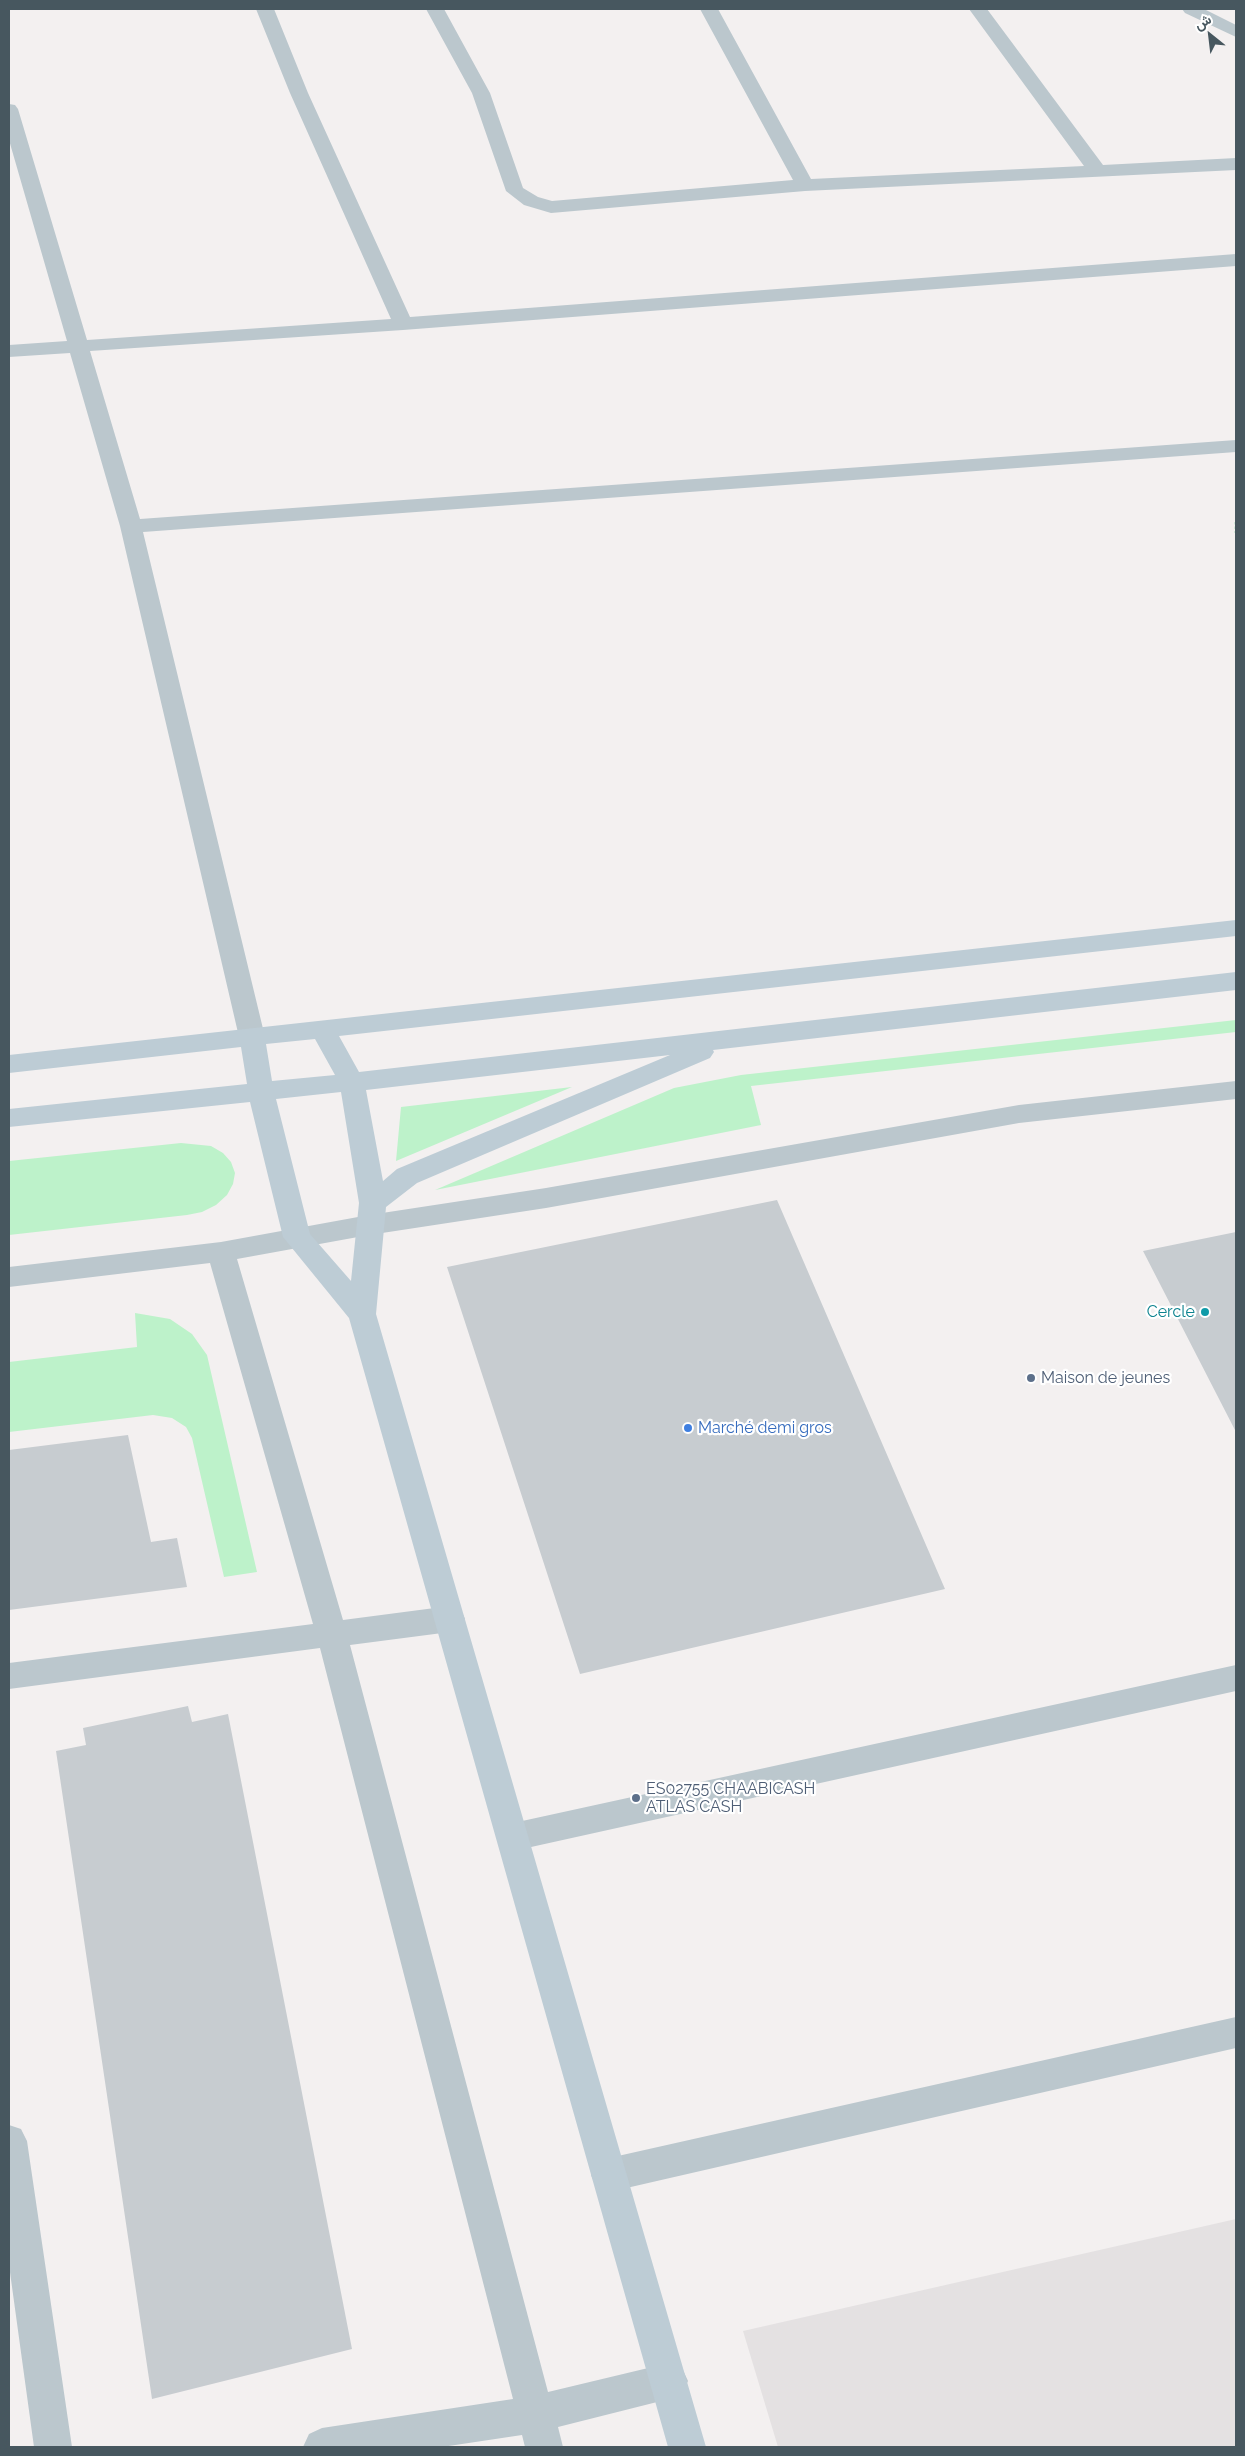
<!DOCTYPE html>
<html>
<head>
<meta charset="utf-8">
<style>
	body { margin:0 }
	#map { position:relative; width:1245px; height:2456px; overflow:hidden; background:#f3f0f0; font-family:Raleway,Vazirmatn,sans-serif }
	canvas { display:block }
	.frame { position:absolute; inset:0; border:10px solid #47575f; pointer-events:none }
	.north { position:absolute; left:1185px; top:10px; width:50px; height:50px; -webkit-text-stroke:4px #fff; paint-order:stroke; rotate:331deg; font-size:14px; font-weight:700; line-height:20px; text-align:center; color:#47575f }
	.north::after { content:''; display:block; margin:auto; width:18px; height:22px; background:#47575f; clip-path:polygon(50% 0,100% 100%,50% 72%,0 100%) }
</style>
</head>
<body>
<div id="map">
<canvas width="1245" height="2456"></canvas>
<div class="frame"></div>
<div class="north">ش</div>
</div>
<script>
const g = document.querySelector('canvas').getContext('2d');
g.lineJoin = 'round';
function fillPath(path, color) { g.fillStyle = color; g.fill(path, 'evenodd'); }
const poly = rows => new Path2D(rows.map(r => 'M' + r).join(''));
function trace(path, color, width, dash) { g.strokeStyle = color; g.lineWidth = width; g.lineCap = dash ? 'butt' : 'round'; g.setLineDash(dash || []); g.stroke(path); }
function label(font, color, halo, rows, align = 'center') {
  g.font = font + ' Raleway,sans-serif'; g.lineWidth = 4.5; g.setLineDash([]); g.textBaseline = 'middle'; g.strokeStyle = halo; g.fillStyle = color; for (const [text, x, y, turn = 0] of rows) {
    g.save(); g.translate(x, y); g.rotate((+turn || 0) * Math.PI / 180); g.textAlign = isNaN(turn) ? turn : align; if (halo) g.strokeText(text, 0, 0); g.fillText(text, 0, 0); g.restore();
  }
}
const education = poly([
	[1236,2219,1236,2447,778,2447,743,2331]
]);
const green = poly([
	[1236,1020,1236,1032,751,1086,761,1125,435,1190,674,1088,741,1075],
	[572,1087,396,1161,401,1107],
	[181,1143,211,1146,223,1153,231,1162,235,1173,233,1184,227,1195,216,1205,202,1212,187,1215,9,1235,9,1161],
	[135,1313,170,1319,192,1334,207,1355,257,1572,224,1577,192,1438,186,1427,172,1418,153,1415,9,1432,9,1362,137,1347]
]);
const building = poly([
	[777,1200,945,1589,580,1674,447,1267],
	[1236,1232,1236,1432,1143,1251],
	[128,1435,151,1542,177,1538,187,1587,9,1610,9,1450],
	[188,1706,192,1722,228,1714,352,2349,152,2399,56,1751,86,1745,83,1728]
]);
const path = poly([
	[1236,522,1236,533]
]);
const minor = poly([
	[256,9,274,9,308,93,410,317,1236,254,1236,266,403,330,90,351,140,519,1236,440,1236,452,143,532,265,1037,261,1043,252,1046,243,1043,239,1037,120,526,70,353,9,357,9,345,67,341,9,140,9,104,15,105,18,109,87,340,391,319,290,93,256,9],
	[426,9,444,9,490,93,523,188,538,197,552,201,793,180,700,9,718,9,811,179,1084,166,969,9,987,9,1103,165,1236,158,1236,170,805,191,551,213,524,205,506,191,472,93,426,9],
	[1182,9,1204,9,1236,25,1236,37,1185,13,1182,9],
	[1236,1081,1236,1099,1019,1123,546,1208,369,1235,237,1259,343,1620,450,1606,461,1610,465,1619,461,1628,450,1632,350,1645,548,2392,669,2363,682,2368,688,2381,682,2394,669,2399,558,2427,563,2447,525,2447,522,2435,442,2447,303,2447,309,2434,322,2428,513,2399,320,1648,9,1689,9,1663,313,1624,210,1263,9,1287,9,1267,221,1242,369,1215,546,1188,1019,1105,1236,1081],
	[1236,1665,1236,1691,513,1851,501,1847,497,1837,501,1827,513,1823,1236,1665],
	[1236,2017,1236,2048,609,2192,596,2187,591,2175,596,2163,609,2158,1236,2017],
	[9,2125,21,2129,27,2141,72,2447,34,2447,9,2265,9,2125]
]);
const secondary = poly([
	[1236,920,1236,936,339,1036,359,1072,1236,972,1236,990,713,1050,714,1052,710,1058,417,1183,386,1207,376,1314,706,2447,668,2447,349,1318,283,1237,250,1102,9,1127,9,1109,247,1084,241,1047,9,1073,9,1055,1236,920],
	[315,1039,335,1075,272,1081,266,1044,315,1039],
	[670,1055,397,1169,383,1181,366,1090,670,1055],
	[341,1092,359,1203,351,1281,310,1234,276,1099,341,1092]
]);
const markers = [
	[1205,1312,5,"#0f9aa8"],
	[1031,1378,5,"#5c6f8a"],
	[688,1428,5,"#3f7fe0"],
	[636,1798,5,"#5c6f8a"]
];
const cultureNames = [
	["Cercle",1195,1312]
];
const serviceNames = [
	["Maison de jeunes",1041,1378],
	["ES02755 CHAABICASH",646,1789],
	["ATLAS CASH",646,1807]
];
const shopNames = [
	["Marché demi gros",698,1428]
];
fillPath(education, '#e4e1e2');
fillPath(green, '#bdf2ca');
fillPath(building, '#c7ccd0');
trace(path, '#73d296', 2.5, [2.5, 2]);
fillPath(minor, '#bbc7cd');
fillPath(secondary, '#bdccd5');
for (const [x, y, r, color] of markers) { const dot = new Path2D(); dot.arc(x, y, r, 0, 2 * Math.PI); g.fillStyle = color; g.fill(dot); trace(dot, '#fff', 2); }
label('16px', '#0d838f', '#fff', cultureNames, 'right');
label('16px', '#4e5e75', '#fff', serviceNames, 'left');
label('16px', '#366cbe', '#fff', shopNames, 'left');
</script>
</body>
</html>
